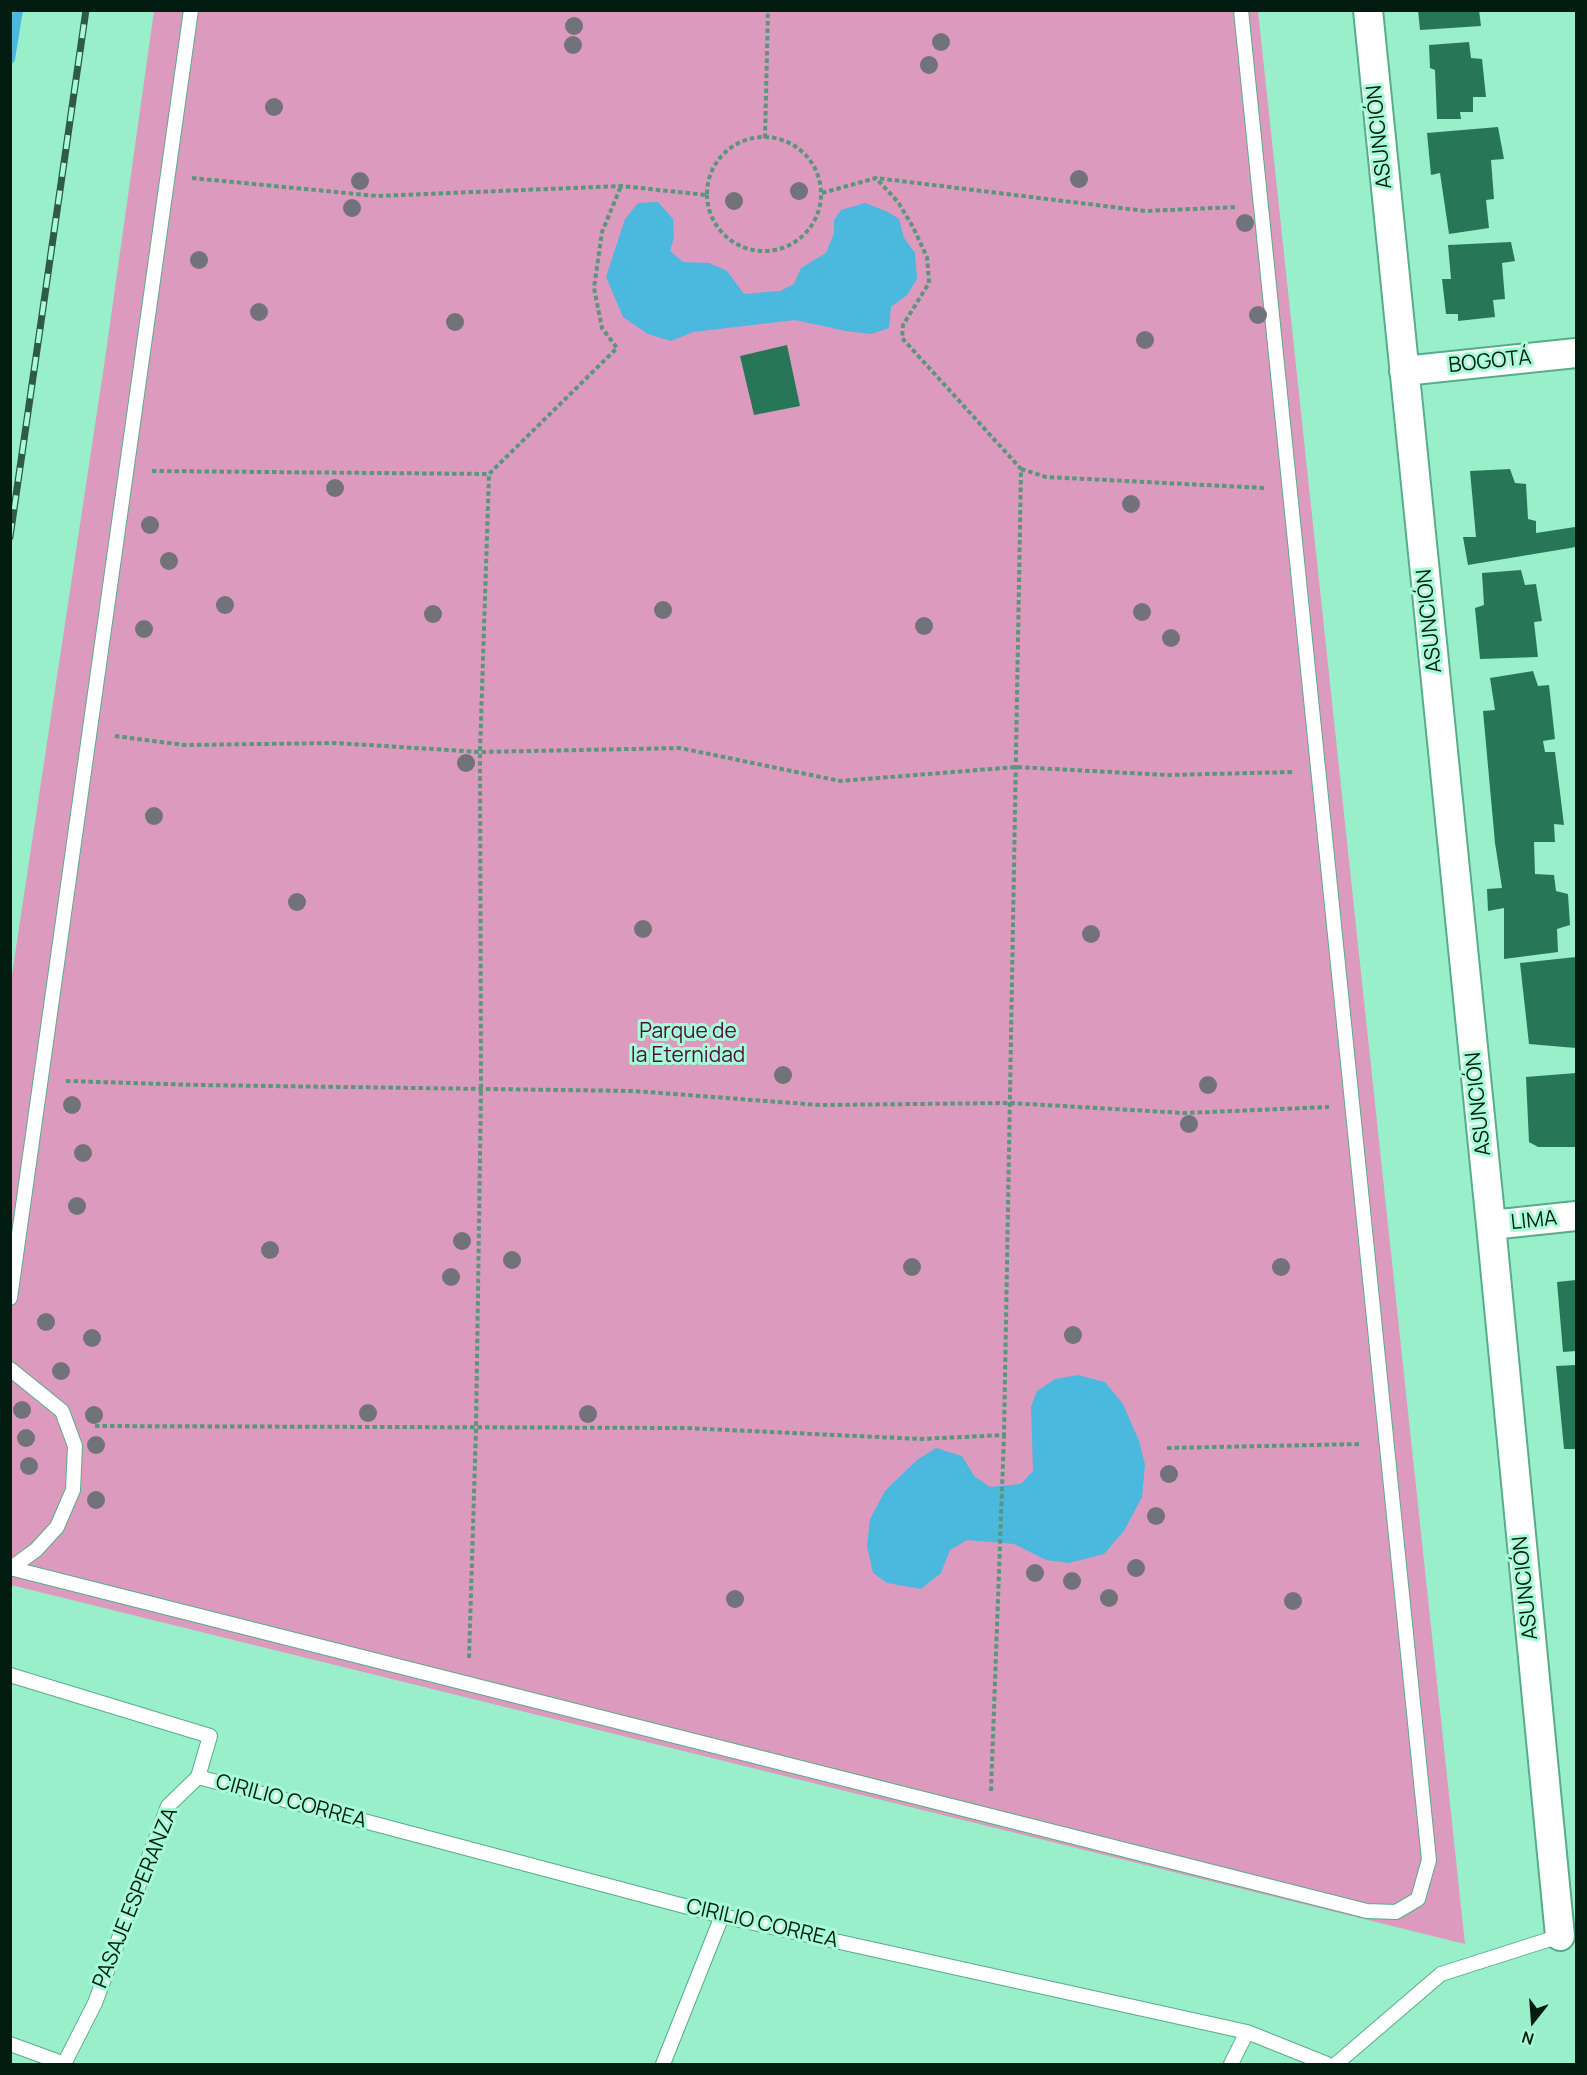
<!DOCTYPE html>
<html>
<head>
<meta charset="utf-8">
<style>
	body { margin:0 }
	#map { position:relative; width:1587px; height:2075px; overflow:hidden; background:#99efc9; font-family:Manrope,sans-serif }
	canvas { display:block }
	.frame { position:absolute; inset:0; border:12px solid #021c12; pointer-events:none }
	.north { position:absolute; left:1503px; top:1991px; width:60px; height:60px; -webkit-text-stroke:4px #a6fcd6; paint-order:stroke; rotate:197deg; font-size:16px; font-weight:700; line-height:24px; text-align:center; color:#021c12 }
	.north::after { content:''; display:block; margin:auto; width:21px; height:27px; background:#021c12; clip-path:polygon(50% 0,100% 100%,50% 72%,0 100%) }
</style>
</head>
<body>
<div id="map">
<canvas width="1587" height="2075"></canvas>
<div class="frame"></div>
<div class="north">N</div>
</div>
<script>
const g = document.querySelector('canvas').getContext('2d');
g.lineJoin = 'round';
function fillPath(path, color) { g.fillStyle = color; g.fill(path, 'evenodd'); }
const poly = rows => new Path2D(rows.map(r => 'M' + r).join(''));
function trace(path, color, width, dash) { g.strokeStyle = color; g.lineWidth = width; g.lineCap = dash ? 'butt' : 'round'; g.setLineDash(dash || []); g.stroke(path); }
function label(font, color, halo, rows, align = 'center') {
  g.font = font + ' Manrope,sans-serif'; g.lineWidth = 6; g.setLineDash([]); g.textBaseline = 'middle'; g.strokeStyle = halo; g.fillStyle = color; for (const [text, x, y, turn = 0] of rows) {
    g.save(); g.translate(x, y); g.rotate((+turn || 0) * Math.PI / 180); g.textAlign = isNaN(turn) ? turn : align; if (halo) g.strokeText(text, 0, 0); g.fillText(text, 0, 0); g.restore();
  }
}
const green = poly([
	[154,11,1258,11,1465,1944,11,1585,11,981,105,359]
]);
const water = poly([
	[658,202,673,219,674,238,670,251,683,262,709,263,727,271,744,294,780,291,794,284,801,268,826,253,834,233,834,220,841,210,865,203,888,212,899,219,904,238,915,253,917,279,907,295,891,307,889,328,871,334,846,331,795,320,693,332,671,341,648,334,623,317,606,277,625,219,638,203],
	[1078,1375,1105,1382,1123,1404,1139,1441,1145,1465,1142,1497,1124,1531,1104,1554,1069,1563,1046,1560,1014,1544,967,1540,950,1550,941,1573,921,1589,887,1583,873,1573,867,1546,870,1519,885,1491,917,1460,936,1448,962,1456,974,1476,990,1487,1021,1484,1033,1471,1031,1407,1037,1391,1055,1379]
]);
const stream = poly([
	[10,59,18,10]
]);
const building = poly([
	[1418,10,1479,10,1481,26,1420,30],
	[1469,42,1471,58,1482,59,1486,97,1473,97,1473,112,1460,112,1461,119,1437,119,1435,70,1430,68,1429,45],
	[1498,127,1504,159,1491,160,1494,199,1486,200,1489,228,1449,234,1440,173,1431,175,1427,133],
	[1511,242,1515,261,1502,263,1505,299,1493,300,1495,317,1458,321,1458,314,1446,314,1442,279,1451,279,1448,245],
	[787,345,800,406,754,415,740,356],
	[1510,469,1515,483,1526,484,1528,519,1536,521,1536,533,1575,527,1576,547,1468,565,1463,537,1476,537,1470,471],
	[1521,570,1525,585,1536,584,1542,621,1534,622,1538,657,1480,659,1475,608,1484,605,1482,573],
	[1533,671,1538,686,1549,685,1555,739,1543,741,1545,752,1555,752,1564,825,1554,824,1555,842,1534,842,1535,874,1554,875,1556,891,1568,894,1570,925,1557,929,1558,952,1504,959,1504,908,1488,911,1487,889,1502,888,1495,843,1483,711,1495,710,1490,678],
	[1576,957,1576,1048,1529,1044,1520,963],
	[1576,1073,1576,1147,1538,1147,1529,1142,1526,1077],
	[1576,1280,1576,1351,1563,1352,1557,1282],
	[1576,1365,1576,1449,1564,1449,1556,1366]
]);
const path = poly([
	'707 194a57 57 0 1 1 114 0a57 57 0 1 1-114 0Z',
	[765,138,768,10],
	[192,178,377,196,621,186,706,195],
	[822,193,876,178,1145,211,1238,207],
	[1021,469,1046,477,1265,488],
	[152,471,489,474,617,348,602,328,594,288,602,232,621,186],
	[115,736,184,745,336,743,480,752,680,748,840,781,1016,767,1167,775,1294,772],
	[66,1081,198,1085,634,1091,819,1105,1010,1103,1184,1113,1329,1107],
	[95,1426,685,1428,921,1439,1004,1435,1021,469,902,338,903,325,929,283,927,257,913,227,898,202,876,178],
	[1167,1448,1362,1444],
	[469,1658,476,1429,481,1089,480,752,489,474],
	[991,1791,1004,1435]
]);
const lane = poly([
	[10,1298,191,10],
	[10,1369,62,1411,75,1446,73,1490,57,1527,36,1550,11,1568],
	[10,1568,1367,1911,1396,1912,1418,1899,1429,1860,1241,10],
	[10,1675,210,1736,198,1777,168,1806,95,2003,64,2064],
	[198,1777,722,1916,1247,2032,1327,2064],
	[10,2044,65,2064],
	[663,2064,722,1916],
	[1231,2064,1247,2032],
	[1336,2064,1441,1974,1560,1936]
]);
const street = poly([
	[1368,10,1491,1225,1560,1936],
	[1404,371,1576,353],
	[1491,1225,1576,1216]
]);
const rail = poly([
	[10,537,86,10]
]);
const trees = [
	[574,26],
	[941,42],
	[573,45],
	[929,65],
	[274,107],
	[1079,179],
	[360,181],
	[799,191],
	[734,201],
	[352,208],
	[1245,223],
	[199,260],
	[259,312],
	[1258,315],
	[455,322],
	[1145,340],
	[335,488],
	[1131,504],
	[150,525],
	[169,561],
	[225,605],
	[663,610],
	[1142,612],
	[433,614],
	[924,626],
	[144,629],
	[1171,638],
	[466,763],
	[154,816],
	[297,902],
	[643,929],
	[1091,934],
	[783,1075],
	[1208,1085],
	[72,1105],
	[1189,1124],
	[83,1153],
	[77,1206],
	[462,1241],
	[270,1250],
	[512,1260],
	[912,1267],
	[1281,1267],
	[451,1277],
	[46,1322],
	[1073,1335],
	[92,1338],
	[61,1371],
	[22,1410],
	[368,1413],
	[588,1414],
	[94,1415],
	[26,1438],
	[96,1445],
	[29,1466],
	[1169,1474],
	[96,1500],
	[1156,1516],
	[1136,1568],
	[1035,1573],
	[1072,1581],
	[1109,1598],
	[735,1599],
	[1293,1601]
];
const streetNames = [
	["ASUNCIÓN",1380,137,-96],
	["BOGOTÁ",1490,362,-6],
	["ASUNCIÓN",1430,621,-96],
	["ASUNCIÓN",1479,1104,-96],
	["LIMA",1534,1221,-6],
	["ASUNCIÓN",1526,1588,-96],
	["CIRILIO CORREA",291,1802,15],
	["PASAJE ESPERANZA",136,1898,-68],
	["CIRILIO CORREA",762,1924,13]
];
const parkNames = [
	["Parque de",688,1032],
	["la Eternidad",688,1056]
];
fillPath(green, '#dc9abf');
fillPath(water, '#4bb8de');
trace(stream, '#4bb8de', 10);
fillPath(building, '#287658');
trace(lane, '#57ad89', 16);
trace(street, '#57ad89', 32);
trace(path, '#59967c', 4, [4.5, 3]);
trace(lane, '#fff', 14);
trace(street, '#fff', 28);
trace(rail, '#2f5a48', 7);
trace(rail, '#a6fcd6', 4.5, [14]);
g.fillStyle = '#72727b';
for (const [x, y] of trees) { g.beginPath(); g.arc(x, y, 9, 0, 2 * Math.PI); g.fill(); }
label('21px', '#021c12', '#a6fcd6', streetNames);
label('21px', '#520b3b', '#a6fcd6', parkNames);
</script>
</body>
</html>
